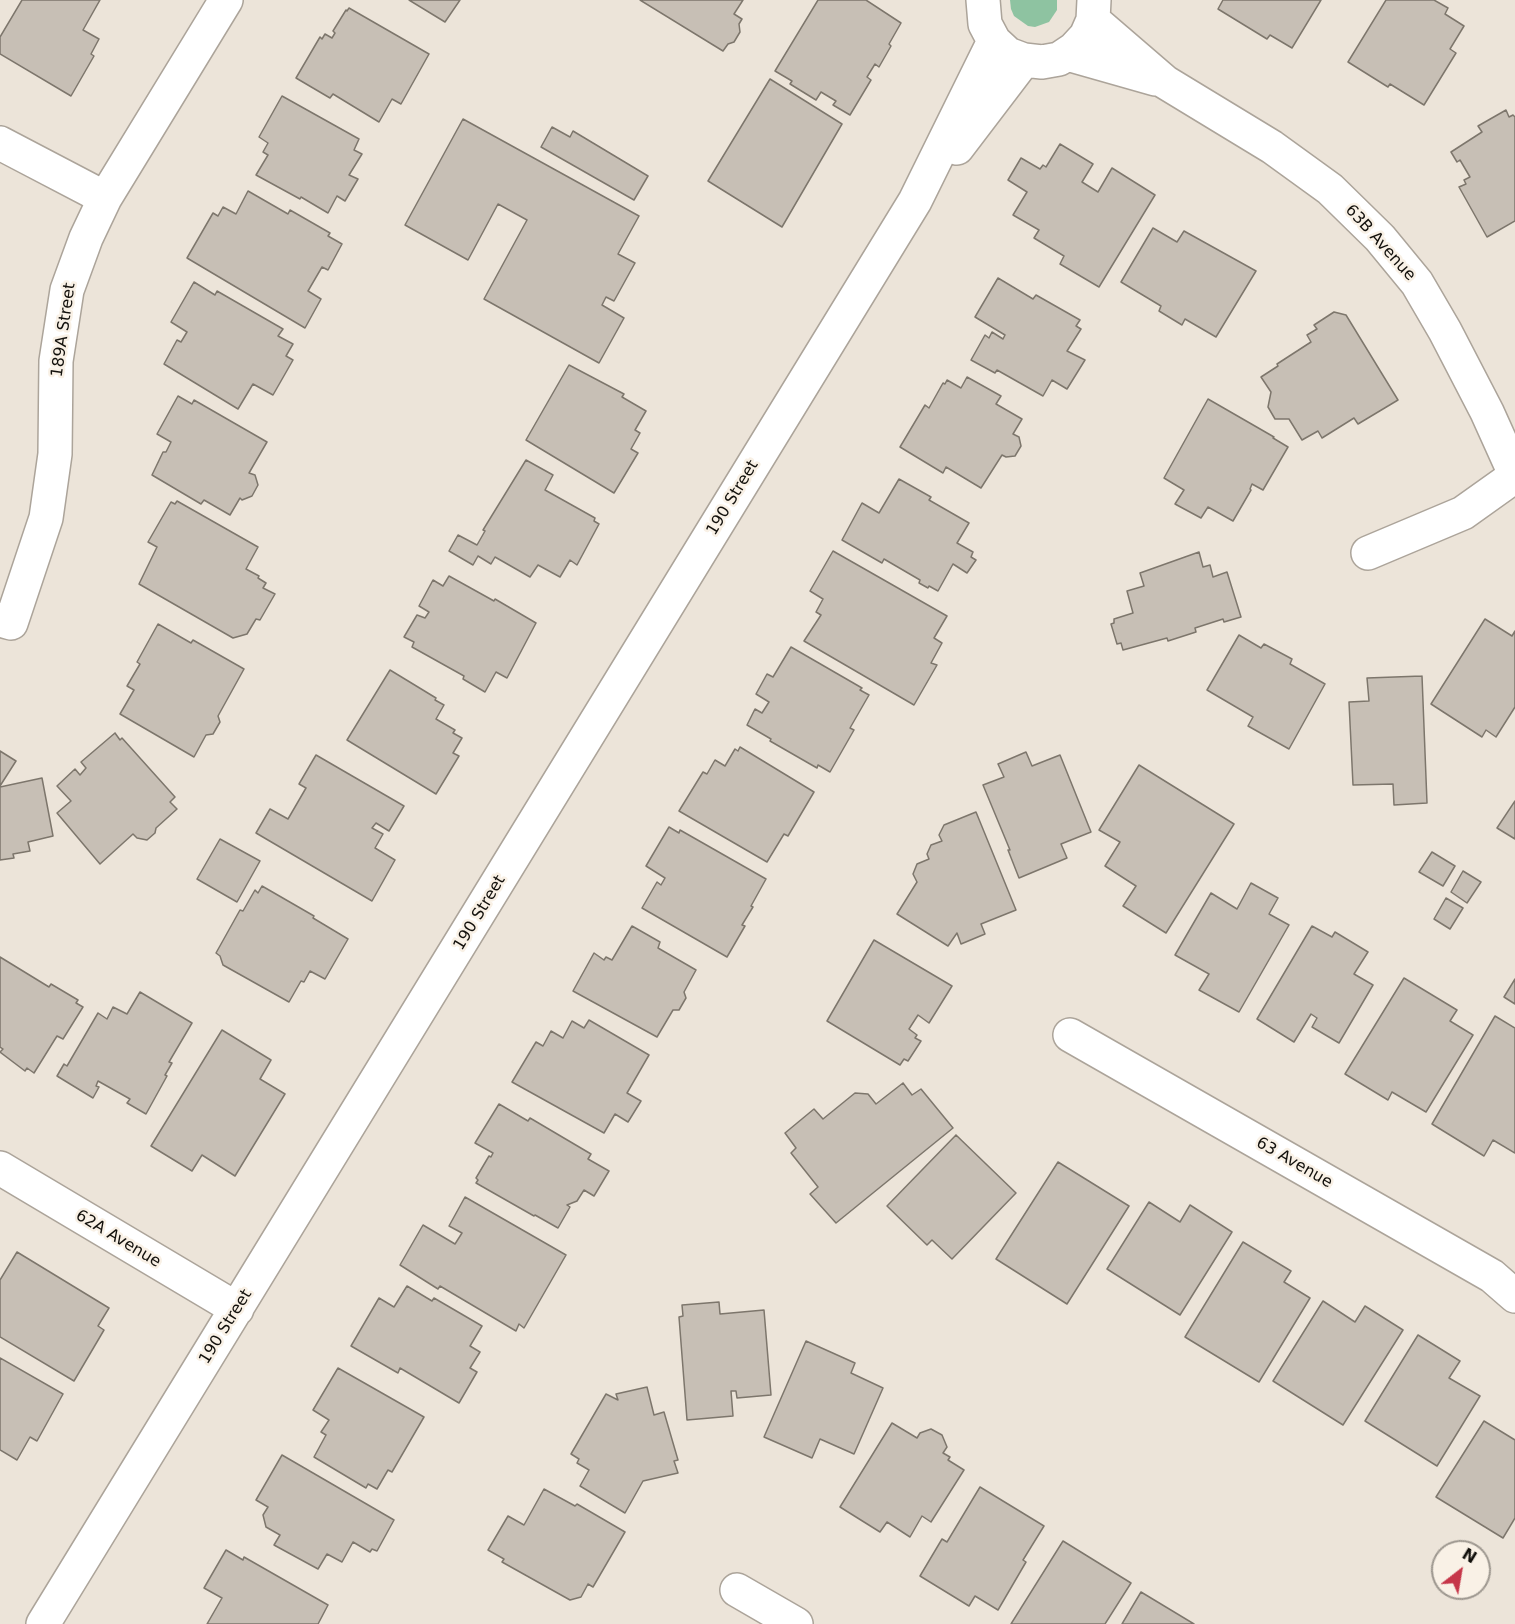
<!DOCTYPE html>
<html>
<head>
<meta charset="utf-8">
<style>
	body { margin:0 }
	#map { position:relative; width:1515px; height:1624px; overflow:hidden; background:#ece4d9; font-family:"DejaVu Sans",sans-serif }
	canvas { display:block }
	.north { position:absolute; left:1431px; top:1540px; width:60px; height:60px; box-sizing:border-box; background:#f9f1e6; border:2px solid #9d978f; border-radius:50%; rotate:31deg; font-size:16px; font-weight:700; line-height:24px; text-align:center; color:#12100c }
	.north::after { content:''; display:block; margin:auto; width:21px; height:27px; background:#c63649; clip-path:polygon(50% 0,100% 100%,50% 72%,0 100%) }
</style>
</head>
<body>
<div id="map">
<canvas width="1515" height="1624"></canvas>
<div class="north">N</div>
</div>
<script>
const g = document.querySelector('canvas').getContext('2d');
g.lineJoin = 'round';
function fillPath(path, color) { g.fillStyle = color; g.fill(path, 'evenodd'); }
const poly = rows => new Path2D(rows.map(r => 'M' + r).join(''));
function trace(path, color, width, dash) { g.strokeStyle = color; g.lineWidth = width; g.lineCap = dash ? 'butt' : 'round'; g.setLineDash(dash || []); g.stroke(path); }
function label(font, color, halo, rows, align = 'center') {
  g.font = font + ' "DejaVu Sans",sans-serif'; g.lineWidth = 5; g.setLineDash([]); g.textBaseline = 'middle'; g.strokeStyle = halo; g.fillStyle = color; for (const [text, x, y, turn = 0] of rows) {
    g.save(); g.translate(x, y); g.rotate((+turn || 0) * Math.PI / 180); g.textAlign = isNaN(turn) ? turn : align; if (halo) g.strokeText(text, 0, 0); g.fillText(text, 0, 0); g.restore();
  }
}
const green = poly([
	[1010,0,1057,0,1057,10,1049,22,1035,27,1028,26,1014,16,1011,9]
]);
const building = poly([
	[22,0,100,0,83,30,99,39,91,54,94,56,71,96,0,54,0,37,22,0],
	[409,0,460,0,445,22,409,0],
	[640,0,743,0,734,14,742,19,739,24,740,32,734,42,728,44,723,51,640,0],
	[818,0,866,0,901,23,889,44,891,46,879,67,875,64,867,77,871,80,850,115,833,105,836,101,821,92,816,100,790,84,792,81,775,71,818,0],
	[1223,0,1321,0,1292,48,1270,35,1267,39,1218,9,1223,0],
	[1386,0,1434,0,1448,8,1445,14,1464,26,1450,49,1456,53,1424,105,1390,84,1388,87,1348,62,1386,0],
	[349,8,429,54,401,104,392,99,379,122,333,94,330,98,296,78,320,37,322,39,325,34,332,38,335,33,333,31,346,10,347,11,349,8],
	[770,79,842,124,782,227,708,181,770,79],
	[282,96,359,139,354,150,362,154,349,175,358,179,345,201,337,196,328,213,301,197,300,199,256,175,268,155,263,152,268,143,259,137,282,96],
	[1506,110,1509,117,1513,115,1515,117,1515,221,1487,237,1459,187,1466,184,1464,180,1470,177,1460,160,1457,162,1451,152,1482,132,1478,126,1506,110],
	[463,119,639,216,618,254,635,263,614,301,606,297,602,305,624,318,599,363,484,299,527,220,498,204,468,260,405,225,463,119],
	[552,127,570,137,573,131,648,176,634,200,541,147,552,127],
	[1060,144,1093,164,1082,182,1098,192,1112,168,1155,195,1099,287,1060,264,1064,256,1034,238,1039,230,1013,215,1027,192,1008,180,1021,158,1040,169,1043,165,1046,167,1060,144],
	[248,191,288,214,290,210,330,233,328,236,342,244,328,270,322,267,308,291,321,299,305,328,187,258,213,213,218,216,223,207,236,214,248,191],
	[1153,228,1177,242,1184,231,1256,271,1216,337,1185,319,1182,325,1159,311,1161,306,1121,282,1153,228],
	[998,278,1033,299,1036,295,1080,320,1076,326,1081,329,1067,351,1085,360,1067,389,1052,380,1043,396,997,370,995,373,971,360,985,335,989,338,992,332,1003,339,1005,335,975,317,998,278],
	[194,282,215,295,217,291,283,329,278,336,293,344,286,356,293,360,273,395,253,384,238,409,164,364,177,340,181,342,187,332,171,322,194,282],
	[1334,312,1346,315,1398,400,1358,424,1354,418,1322,438,1318,431,1302,440,1289,419,1275,419,1268,407,1271,392,1261,377,1278,366,1277,364,1311,342,1307,335,1317,329,1314,325,1334,312],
	[569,365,624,394,622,397,646,411,635,430,640,433,631,449,638,453,614,493,526,440,569,365],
	[967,377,1001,396,996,404,1022,419,1013,434,1019,437,1021,446,1015,456,1006,457,1002,455,981,488,946,467,943,473,900,447,925,405,929,408,943,383,945,384,947,380,961,388,967,377],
	[178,396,192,404,194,400,267,442,249,473,255,475,258,485,252,496,242,500,240,498,230,515,204,500,201,504,152,475,163,452,166,452,171,442,157,434,178,396],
	[1208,399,1274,437,1273,438,1288,447,1263,490,1252,484,1250,489,1251,490,1233,521,1208,507,1201,518,1175,504,1184,490,1164,478,1208,399],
	[526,460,553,475,545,490,595,518,594,521,599,524,577,565,570,560,560,577,538,565,530,577,495,557,491,564,478,556,473,565,449,551,458,535,477,545,485,531,483,530,526,460],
	[899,479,931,497,929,500,969,523,957,543,973,552,971,557,976,560,967,573,953,564,938,591,929,586,928,588,919,583,920,580,884,559,882,563,842,540,862,503,879,513,899,479],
	[177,501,258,547,246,569,259,576,258,578,266,583,263,588,275,594,260,620,256,619,247,634,233,638,139,584,157,547,148,542,171,502,175,504,177,501],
	[833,551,947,616,934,638,942,643,931,663,937,665,914,705,804,641,821,615,816,612,823,599,810,591,833,551],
	[1199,552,1203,567,1210,565,1213,577,1227,572,1241,617,1224,622,1223,619,1195,628,1196,632,1168,641,1167,638,1123,650,1121,643,1117,644,1111,624,1114,623,1114,619,1133,613,1127,591,1144,586,1140,573,1199,552],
	[449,576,494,601,495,599,536,623,507,678,496,672,485,692,463,679,464,676,412,647,414,642,404,637,417,615,425,618,429,612,419,606,433,580,443,586,449,576],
	[1485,619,1512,636,1515,631,1515,707,1496,737,1486,730,1482,737,1431,704,1485,619],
	[158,624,191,643,193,640,244,669,218,716,220,722,213,734,206,735,194,757,120,714,134,690,127,686,140,664,137,662,158,624],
	[1239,635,1261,648,1264,644,1292,659,1290,664,1325,684,1289,749,1248,726,1253,717,1207,690,1239,635],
	[791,647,862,688,860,690,869,695,850,728,854,730,830,772,818,765,817,768,770,741,771,739,747,725,755,709,762,713,769,702,756,694,767,674,773,677,791,647],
	[390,670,436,698,435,700,444,705,436,719,455,730,453,733,462,738,453,753,459,756,436,794,347,740,390,670],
	[1422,676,1427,803,1394,805,1393,784,1353,785,1349,702,1369,701,1367,678,1422,676],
	[115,733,120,740,122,738,175,797,170,802,177,809,156,828,155,833,147,840,137,838,133,834,100,864,57,813,71,801,57,786,75,769,80,775,86,768,81,762,115,733],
	[740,747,814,792,788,836,784,834,767,862,679,811,703,772,707,774,715,760,725,766,735,749,738,751,740,747],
	[0,751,16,761,0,786,0,751],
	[1026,752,1032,766,1060,755,1091,832,1061,844,1067,858,1019,878,1008,850,1010,850,983,785,1004,777,998,764,1026,752],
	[316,755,404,806,389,831,376,823,372,828,383,834,375,848,395,860,372,901,256,833,270,809,288,819,306,788,299,784,316,755],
	[1139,765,1234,824,1166,933,1123,906,1136,886,1105,866,1120,842,1099,830,1139,765],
	[42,778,53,836,28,842,30,851,13,854,14,858,0,860,0,787,42,778],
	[1515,801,1515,839,1497,828,1515,801],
	[976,812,1016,910,981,924,985,934,961,944,957,933,948,946,897,914,917,882,913,874,917,864,929,859,927,854,931,845,942,841,939,835,944,825,976,812],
	[669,827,679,833,680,830,766,879,751,906,753,907,742,925,745,926,727,957,642,908,657,882,661,885,665,878,646,866,669,827],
	[220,839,260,861,237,902,197,879,220,839],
	[1432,852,1455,866,1443,886,1419,872,1432,852],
	[1463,871,1481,882,1467,903,1451,892,1463,871],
	[1251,883,1278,898,1269,914,1289,925,1239,1012,1199,990,1209,974,1175,955,1211,893,1237,909,1251,883],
	[262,886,314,916,313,918,348,939,325,979,310,971,304,982,301,981,289,1002,223,965,220,956,216,953,240,910,243,911,255,890,258,893,262,886],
	[1446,898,1463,908,1450,929,1434,919,1446,898],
	[632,926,660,942,658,948,696,970,684,992,686,998,679,1010,673,1010,657,1037,573,991,594,953,604,960,606,957,612,960,632,926],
	[1312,926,1332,937,1335,932,1368,952,1354,974,1373,985,1339,1043,1312,1027,1317,1018,1311,1014,1294,1042,1257,1019,1312,926],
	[874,940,952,986,929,1023,918,1015,909,1029,917,1035,915,1038,921,1041,908,1061,904,1059,900,1065,827,1021,874,940],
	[0,957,49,987,51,984,78,1000,76,1003,83,1007,63,1039,57,1036,34,1073,27,1068,25,1071,0,1052,3,1049,0,1047,0,957],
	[1404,978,1457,1010,1450,1021,1473,1035,1426,1112,1392,1092,1388,1100,1345,1074,1404,978],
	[1515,979,1515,1004,1504,997,1515,979],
	[140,992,192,1023,169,1062,172,1063,165,1075,167,1076,146,1114,127,1103,130,1099,98,1081,96,1086,99,1087,93,1098,57,1076,64,1064,67,1066,98,1013,107,1019,113,1007,127,1014,140,992],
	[1495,1016,1515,1028,1515,1153,1493,1140,1484,1156,1432,1124,1495,1016],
	[589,1020,649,1055,627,1093,641,1101,628,1122,615,1114,604,1133,512,1082,536,1042,543,1046,551,1031,563,1038,572,1021,584,1028,589,1020],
	[222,1030,271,1060,260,1079,285,1094,235,1176,202,1155,192,1171,151,1146,222,1030],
	[903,1083,912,1095,921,1089,953,1128,836,1223,810,1194,818,1187,791,1153,796,1148,785,1133,814,1109,823,1119,855,1093,868,1094,876,1104,903,1083],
	[499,1104,528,1121,530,1118,591,1154,588,1159,609,1171,594,1196,584,1190,577,1201,567,1205,570,1207,558,1228,535,1215,534,1216,476,1183,478,1180,476,1178,489,1156,491,1157,493,1153,475,1143,499,1104],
	[956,1135,1016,1193,952,1259,932,1240,927,1245,887,1206,956,1135],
	[1058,1162,1129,1206,1067,1304,996,1259,1058,1162],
	[465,1197,566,1255,524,1328,519,1324,516,1331,440,1286,438,1289,400,1265,423,1225,455,1244,462,1233,449,1226,465,1197],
	[1149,1202,1180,1222,1190,1205,1232,1232,1180,1315,1107,1269,1149,1202],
	[1243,1242,1291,1271,1284,1282,1310,1298,1259,1382,1185,1337,1243,1242],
	[17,1252,109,1308,98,1326,104,1330,74,1381,0,1337,0,1280,17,1252],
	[407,1286,432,1301,434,1298,482,1326,470,1346,480,1352,470,1368,477,1372,459,1403,400,1368,398,1373,351,1346,379,1298,394,1307,407,1286],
	[1323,1301,1355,1322,1365,1306,1403,1330,1343,1425,1273,1381,1323,1301],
	[719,1302,720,1314,764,1310,771,1395,737,1398,736,1391,731,1391,733,1416,687,1420,679,1317,683,1316,682,1305,719,1302],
	[1418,1335,1460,1361,1449,1378,1480,1396,1437,1466,1365,1421,1418,1335],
	[806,1341,855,1363,851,1373,883,1388,854,1454,820,1439,812,1458,764,1437,806,1341],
	[0,1358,63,1394,37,1441,30,1437,17,1460,0,1450,0,1358],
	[338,1368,424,1417,392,1472,388,1470,377,1489,368,1484,366,1488,314,1457,326,1435,321,1432,329,1420,313,1410,338,1368],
	[647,1387,654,1415,664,1412,678,1460,674,1461,678,1473,643,1481,625,1513,580,1486,589,1470,577,1463,579,1459,571,1454,606,1394,618,1400,616,1394,647,1387],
	[1484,1421,1515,1440,1515,1518,1503,1538,1436,1497,1484,1421],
	[892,1423,917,1438,920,1433,931,1429,942,1435,947,1447,943,1453,950,1457,948,1460,964,1470,931,1522,922,1516,910,1537,887,1522,880,1532,840,1507,892,1423],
	[282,1455,394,1520,377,1551,372,1549,370,1552,353,1542,342,1562,327,1554,318,1569,274,1545,280,1535,266,1527,263,1515,268,1507,256,1500,282,1455],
	[980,1487,1044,1526,1023,1560,1026,1562,998,1610,975,1596,969,1606,920,1576,942,1539,947,1542,980,1487],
	[544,1489,575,1506,577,1504,625,1532,593,1587,588,1584,581,1597,570,1600,502,1562,504,1559,488,1550,508,1516,524,1525,544,1489],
	[1063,1541,1131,1583,1105,1624,1011,1624,1063,1541],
	[226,1550,243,1560,244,1557,328,1605,318,1624,207,1624,222,1598,204,1588,226,1550],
	[1141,1592,1194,1624,1122,1624,1141,1592]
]);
const minor = poly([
	[983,0,985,24,994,41,1008,54,1024,60,1042,62,1059,59,1074,49,1086,36,1093,20,1094,0],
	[1093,20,1165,82,1272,147,1330,189,1380,238,1417,283,1445,331,1487,412,1515,474],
	[1067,54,1155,79],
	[0,143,105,198],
	[957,148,1024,60],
	[1368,553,1463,513,1515,476],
	[0,620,11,623,46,518,55,454,56,361,67,290,86,238,105,198,226,0],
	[1070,1035,1492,1276,1515,1296],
	[0,1168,237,1309],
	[737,1590,796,1624],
	[43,1624,915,201,994,41]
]);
const streetNames = [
	["63B Avenue",1380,243,48],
	["189A Street",64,330,-82],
	["190 Street",733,498,-59],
	["190 Street",480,913,-59],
	["63 Avenue",1294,1163,30],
	["62A Avenue",118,1239,31],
	["190 Street",226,1327,-58]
];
fillPath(green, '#8ec3a1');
fillPath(building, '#c7bfb5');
trace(building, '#7d766c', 1.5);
trace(minor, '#aca49a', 36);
trace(minor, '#fff', 33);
label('16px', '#12100c', '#f9f1e6', streetNames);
</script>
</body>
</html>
